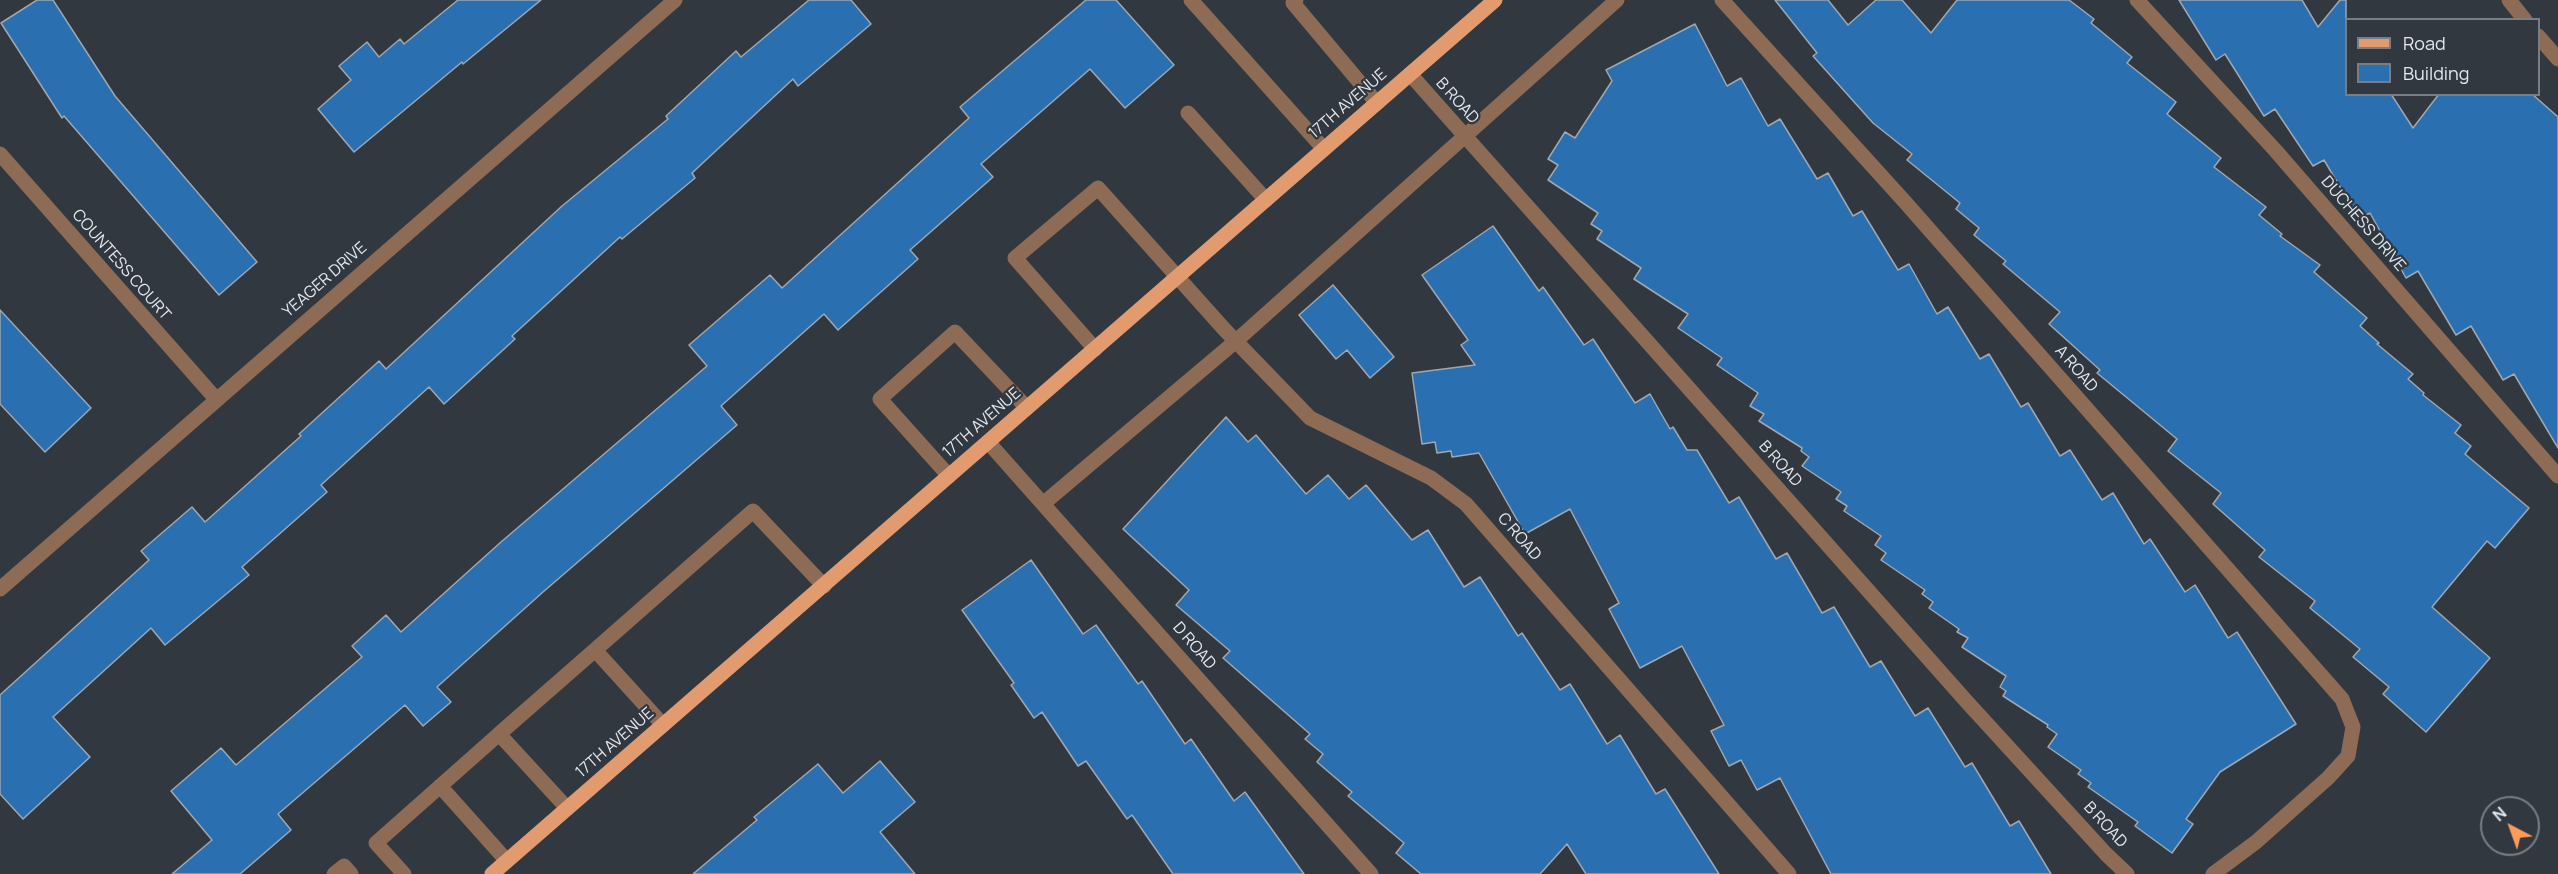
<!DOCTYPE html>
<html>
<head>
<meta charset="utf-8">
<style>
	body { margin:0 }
	#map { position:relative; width:2558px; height:874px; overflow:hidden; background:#313840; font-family:Manrope,sans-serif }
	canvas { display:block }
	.legend { position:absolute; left:2345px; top:18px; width:195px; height:78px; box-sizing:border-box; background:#313840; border:2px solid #797e85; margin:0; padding:8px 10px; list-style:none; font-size:18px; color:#e4e8ed }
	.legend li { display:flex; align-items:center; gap:12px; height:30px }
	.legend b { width:30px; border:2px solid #797e85 }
	.north { position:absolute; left:2480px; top:796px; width:60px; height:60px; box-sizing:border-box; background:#313840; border:2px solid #797e85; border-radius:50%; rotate:319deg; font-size:16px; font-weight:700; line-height:24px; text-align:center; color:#e4e8ed }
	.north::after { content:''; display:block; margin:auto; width:21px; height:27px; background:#fe9b59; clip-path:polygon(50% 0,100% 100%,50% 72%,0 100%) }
</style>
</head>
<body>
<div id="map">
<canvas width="2558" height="874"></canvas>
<ul class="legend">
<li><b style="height:8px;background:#e29b6f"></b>Road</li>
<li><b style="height:16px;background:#2a6fb0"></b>Building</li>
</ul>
<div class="north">N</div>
</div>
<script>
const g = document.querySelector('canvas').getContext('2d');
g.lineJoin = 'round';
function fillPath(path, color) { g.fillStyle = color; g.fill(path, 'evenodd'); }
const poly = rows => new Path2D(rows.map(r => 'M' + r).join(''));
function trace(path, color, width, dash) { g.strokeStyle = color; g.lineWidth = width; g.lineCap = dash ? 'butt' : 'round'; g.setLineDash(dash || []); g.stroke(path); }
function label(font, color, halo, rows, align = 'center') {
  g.font = font + ' Manrope,sans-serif'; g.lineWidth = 4.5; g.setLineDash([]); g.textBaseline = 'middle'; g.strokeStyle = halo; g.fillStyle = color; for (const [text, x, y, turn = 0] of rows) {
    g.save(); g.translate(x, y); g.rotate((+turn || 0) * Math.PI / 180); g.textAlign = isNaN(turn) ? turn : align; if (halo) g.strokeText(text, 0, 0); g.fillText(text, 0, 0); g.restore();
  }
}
const building = poly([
	[37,0,53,0,115,96,257,262,219,295,64,116,62,118,1,23,37,0],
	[458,0,541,0,463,64,462,62,354,152,318,109,351,80,339,66,367,42,379,57,400,39,404,44,458,0],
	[809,0,851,0,871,24,798,86,793,79,692,173,695,178,622,239,620,237,512,336,515,339,444,404,429,387,321,485,327,492,242,567,249,575,165,645,151,628,53,717,90,757,23,819,0,794,0,695,149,560,141,551,192,507,205,522,301,436,299,434,379,361,386,369,562,206,668,119,666,116,736,51,741,57,809,0],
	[1086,0,1116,0,1174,65,1125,108,1090,69,981,164,993,177,910,250,918,259,838,330,824,314,721,406,737,425,543,592,437,687,451,702,423,726,405,705,278,814,291,830,240,874,172,874,212,840,171,791,221,748,236,765,362,657,352,646,386,615,401,632,501,542,707,366,689,345,770,275,782,288,969,118,960,107,1086,0],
	[1775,0,1828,0,1848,25,1876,0,1902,0,1931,33,1957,0,2069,0,2094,19,2091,23,2132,57,2127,63,2176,102,2167,114,2221,158,2214,167,2266,207,2259,215,2282,234,2280,236,2320,265,2314,272,2367,318,2360,326,2379,343,2377,344,2413,374,2408,379,2424,393,2423,395,2461,425,2455,433,2471,446,2465,454,2529,508,2495,548,2487,541,2432,607,2490,658,2426,732,2383,694,2389,687,2353,657,2360,649,2310,608,2315,601,2259,557,2265,550,2213,504,2221,493,2168,451,2177,439,2097,373,2100,370,2049,324,2060,312,2003,264,2006,261,1974,235,1979,228,1956,209,1960,203,1907,160,1912,154,1873,123,1813,56,1817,53,1775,0],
	[2179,0,2302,0,2318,27,2340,0,2346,0,2346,94,2391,94,2413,128,2439,94,2532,94,2558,117,2558,448,2514,374,2503,380,2471,326,2456,335,2418,271,2406,278,2370,213,2359,219,2324,160,2313,166,2275,109,2264,116,2225,54,2216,60,2179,0],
	[1695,24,1727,86,1741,78,1768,126,1780,119,1817,179,1828,173,1853,216,1862,211,1898,270,1909,264,1937,314,1948,307,1980,359,1989,354,2021,407,2028,403,2060,456,2070,450,2102,500,2113,493,2144,544,2150,539,2185,592,2195,585,2228,638,2237,632,2296,724,2220,772,2186,819,2193,824,2172,853,2135,826,2138,822,2088,787,2091,783,2078,774,2081,770,2048,747,2057,734,2047,727,2048,725,2003,696,2006,691,2000,687,2006,676,1962,647,1968,638,1957,632,1959,629,1929,608,1933,602,1922,594,1925,590,1881,560,1886,553,1875,545,1881,536,1844,511,1847,506,1836,499,1841,492,1802,466,1809,457,1801,451,1802,448,1759,421,1764,414,1750,406,1758,393,1717,365,1722,358,1678,328,1688,314,1634,279,1641,268,1597,239,1602,231,1591,224,1598,213,1548,180,1558,165,1548,159,1565,132,1575,138,1612,81,1606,70,1695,24],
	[1493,226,1539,291,1543,287,1584,345,1593,339,1635,403,1650,394,1670,429,1673,427,1687,450,1697,450,1729,503,1739,497,1776,559,1787,553,1822,613,1834,607,1870,667,1881,661,1915,716,1928,708,1965,767,1972,763,2010,826,2019,821,2051,874,1831,874,1780,778,1757,790,1741,760,1729,766,1711,731,1724,725,1682,646,1640,668,1609,609,1619,603,1570,509,1525,534,1479,453,1452,457,1451,451,1437,453,1435,442,1422,444,1412,373,1475,365,1461,345,1468,340,1422,275,1493,226],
	[1333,285,1394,357,1370,378,1347,350,1336,359,1299,315,1333,285],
	[0,310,91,408,45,452,0,404,0,310],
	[1226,417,1248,442,1256,435,1306,494,1328,475,1349,499,1366,485,1412,540,1428,530,1464,587,1480,577,1518,636,1522,633,1560,690,1570,684,1607,744,1620,735,1656,794,1665,789,1719,874,1586,874,1567,844,1540,874,1421,874,1396,853,1404,843,1348,796,1352,792,1317,762,1323,754,1305,739,1310,734,1223,658,1230,651,1176,605,1189,590,1123,529,1226,417],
	[1031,560,1083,634,1096,625,1138,684,1142,681,1185,744,1191,739,1234,801,1245,792,1304,874,1173,874,1132,815,1127,819,1086,761,1078,766,1042,712,1034,718,1011,685,1014,683,962,610,1031,560],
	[880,761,915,802,880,832,915,874,693,874,757,820,754,817,818,764,843,793,880,761]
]);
const minor = poly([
	[1191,0,1324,149],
	[1296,0,1293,3,1377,103],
	[1722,0,1905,202,2342,699,2353,727,2348,756,2328,778,2256,842,2213,874],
	[2137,0,2275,150,2558,476],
	[2509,0,2525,20],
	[2538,36,2558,59],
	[1410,74,1967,702,2106,854,2127,874],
	[1188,113,1266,200],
	[0,154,216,399],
	[1095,349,1015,258,1098,188,1224,329,1310,418,1431,478,1466,504,1789,874],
	[988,442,1371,874],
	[949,476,880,399,955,332,1027,408],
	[1044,503,1236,341,1617,0],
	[0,589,675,0],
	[663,725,595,650,753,511,824,586],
	[440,786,507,861],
	[567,808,499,734,595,650],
	[334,874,344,866,351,874],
	[404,874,376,843,499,734]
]);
const major = poly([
	[492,874,1495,0]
]);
const streetNames = [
	["B ROAD",1457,101,48],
	["17TH AVENUE",1348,104,-41],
	["DUCHESS DRIVE",2363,224,49],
	["COUNTESS COURT",121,265,49],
	["YEAGER DRIVE",325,280,-41],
	["A ROAD",2076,369,49],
	["17TH AVENUE",982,423,-41],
	["B ROAD",1780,464,48],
	["C ROAD",1519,537,49],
	["D ROAD",1194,646,49],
	["17TH AVENUE",615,743,-41],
	["B ROAD",2105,825,47]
];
fillPath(building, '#2a6fb0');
trace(building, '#9fa7b1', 1.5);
trace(minor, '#8e6b55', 15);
trace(major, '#e29b6f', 15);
label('16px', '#e4e8ed', '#313840', streetNames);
</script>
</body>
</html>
